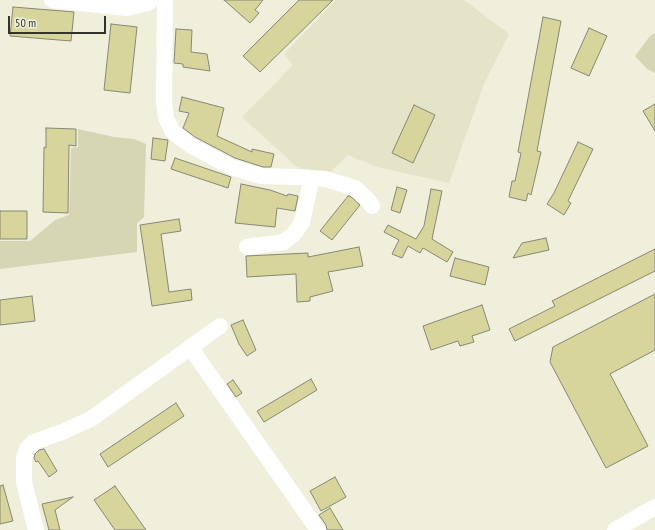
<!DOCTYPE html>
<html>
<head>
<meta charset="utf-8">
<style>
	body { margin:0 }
	#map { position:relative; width:655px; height:530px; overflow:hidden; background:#efefdc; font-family:"PT Sans Narrow",sans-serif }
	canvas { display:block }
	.scale { position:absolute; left:8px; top:16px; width:98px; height:18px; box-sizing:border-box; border:2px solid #33332c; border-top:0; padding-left:5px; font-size:12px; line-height:14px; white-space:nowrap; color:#33332c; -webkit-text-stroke:3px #efefdc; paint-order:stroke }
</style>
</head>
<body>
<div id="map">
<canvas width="655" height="530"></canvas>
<div class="scale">50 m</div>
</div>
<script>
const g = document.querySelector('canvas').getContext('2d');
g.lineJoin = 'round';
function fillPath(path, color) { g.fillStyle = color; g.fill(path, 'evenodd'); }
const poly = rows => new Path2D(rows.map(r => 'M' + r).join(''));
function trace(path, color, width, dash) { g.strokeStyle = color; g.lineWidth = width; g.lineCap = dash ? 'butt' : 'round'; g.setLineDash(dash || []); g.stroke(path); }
const built = poly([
	[336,0,464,0,509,34,484,84,449,183,377,167,348,155,327,175,297,167,242,117,293,65,284,54]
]);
const green = poly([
	[655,33,655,73,647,69,635,56,650,36],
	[78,129,114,137,134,139,146,144,144,217,137,223,137,252,0,269,0,241,30,241,55,220,69,215,71,148,78,147]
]);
const building = poly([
	[224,0,263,0,255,10,259,13,250,23,224,0],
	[299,0,333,0,260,72,243,56,299,0],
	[13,7,74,12,71,41,10,36,13,7],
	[543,17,561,21,537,151,541,152,531,195,528,193,526,201,509,197,512,181,515,181,521,153,518,152,543,17],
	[111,24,137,27,130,93,104,90,111,24],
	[589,28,607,36,589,76,571,68,589,28],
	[176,29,192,30,191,52,207,54,210,71,183,67,183,64,174,63,176,29],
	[182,97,224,108,217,136,252,152,252,149,274,154,271,167,263,167,235,158,195,137,183,128,189,113,179,111,182,97],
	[655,104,655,131,643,111,655,104],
	[414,105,435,115,413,163,392,153,414,105],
	[46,128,76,129,76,146,69,145,68,213,43,212,44,147,46,148,46,128],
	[153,138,168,140,165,161,151,159,153,138],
	[578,142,593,149,568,201,571,203,564,215,547,204,554,193,578,142],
	[175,158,231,177,228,188,171,169,175,158],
	[241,184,270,190,287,196,288,194,298,196,295,211,277,208,275,227,235,223,241,184],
	[397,187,407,190,400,213,391,210,397,187],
	[431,189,442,191,432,239,453,252,447,262,423,248,420,253,408,246,402,258,392,254,399,240,384,232,388,225,416,239,424,226,431,189],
	[348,196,350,196,360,205,332,240,320,231,348,196],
	[0,211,27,211,27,239,0,239,0,211],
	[179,219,181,231,161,234,169,292,191,289,192,300,152,306,140,225,179,219],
	[546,238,549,250,513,258,522,243,546,238],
	[359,247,363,266,328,272,333,291,310,297,310,301,297,302,296,274,247,277,246,256,308,253,308,257,359,247],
	[655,249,655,271,515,341,509,329,555,306,552,301,655,249],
	[455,258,489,267,485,285,450,276,455,258],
	[655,294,655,350,610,374,648,446,606,468,550,362,553,347,655,294],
	[32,296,35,321,0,325,0,300,32,296],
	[482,305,490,330,472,336,474,342,460,346,458,341,431,350,423,326,482,305],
	[243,320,256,350,247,356,239,344,231,325,243,320],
	[311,379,317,390,264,422,257,411,311,379],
	[233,380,242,393,236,397,227,384,233,380],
	[176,403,184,416,108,467,100,454,176,403],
	[44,449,57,471,49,477,38,461,36,462,34,458,35,454,39,450,44,449],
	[335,477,346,497,321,511,310,491,335,477],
	[3,485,13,521,0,524,0,486,3,485],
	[115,486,146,530,115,530,94,500,115,486],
	[73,497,55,510,60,530,49,530,42,504,73,497],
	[330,508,343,530,327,530,326,525,319,515,330,508]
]);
const minor = poly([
	[52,0,127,8,148,3,151,0],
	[165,0,164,100,166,118,173,132,190,145,231,167,261,176,297,177,325,179,355,188,367,199,372,206],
	[247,247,284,242,294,234,302,222,312,178],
	[190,347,318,530],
	[36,530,24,482,24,458,27,449,34,442,62,432,91,419,220,326],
	[615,530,655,507]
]);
fillPath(built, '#e4e4c9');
fillPath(green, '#d6d6b4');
fillPath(building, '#d7d59c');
trace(building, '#878775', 1);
trace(minor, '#fff', 16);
</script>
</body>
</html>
